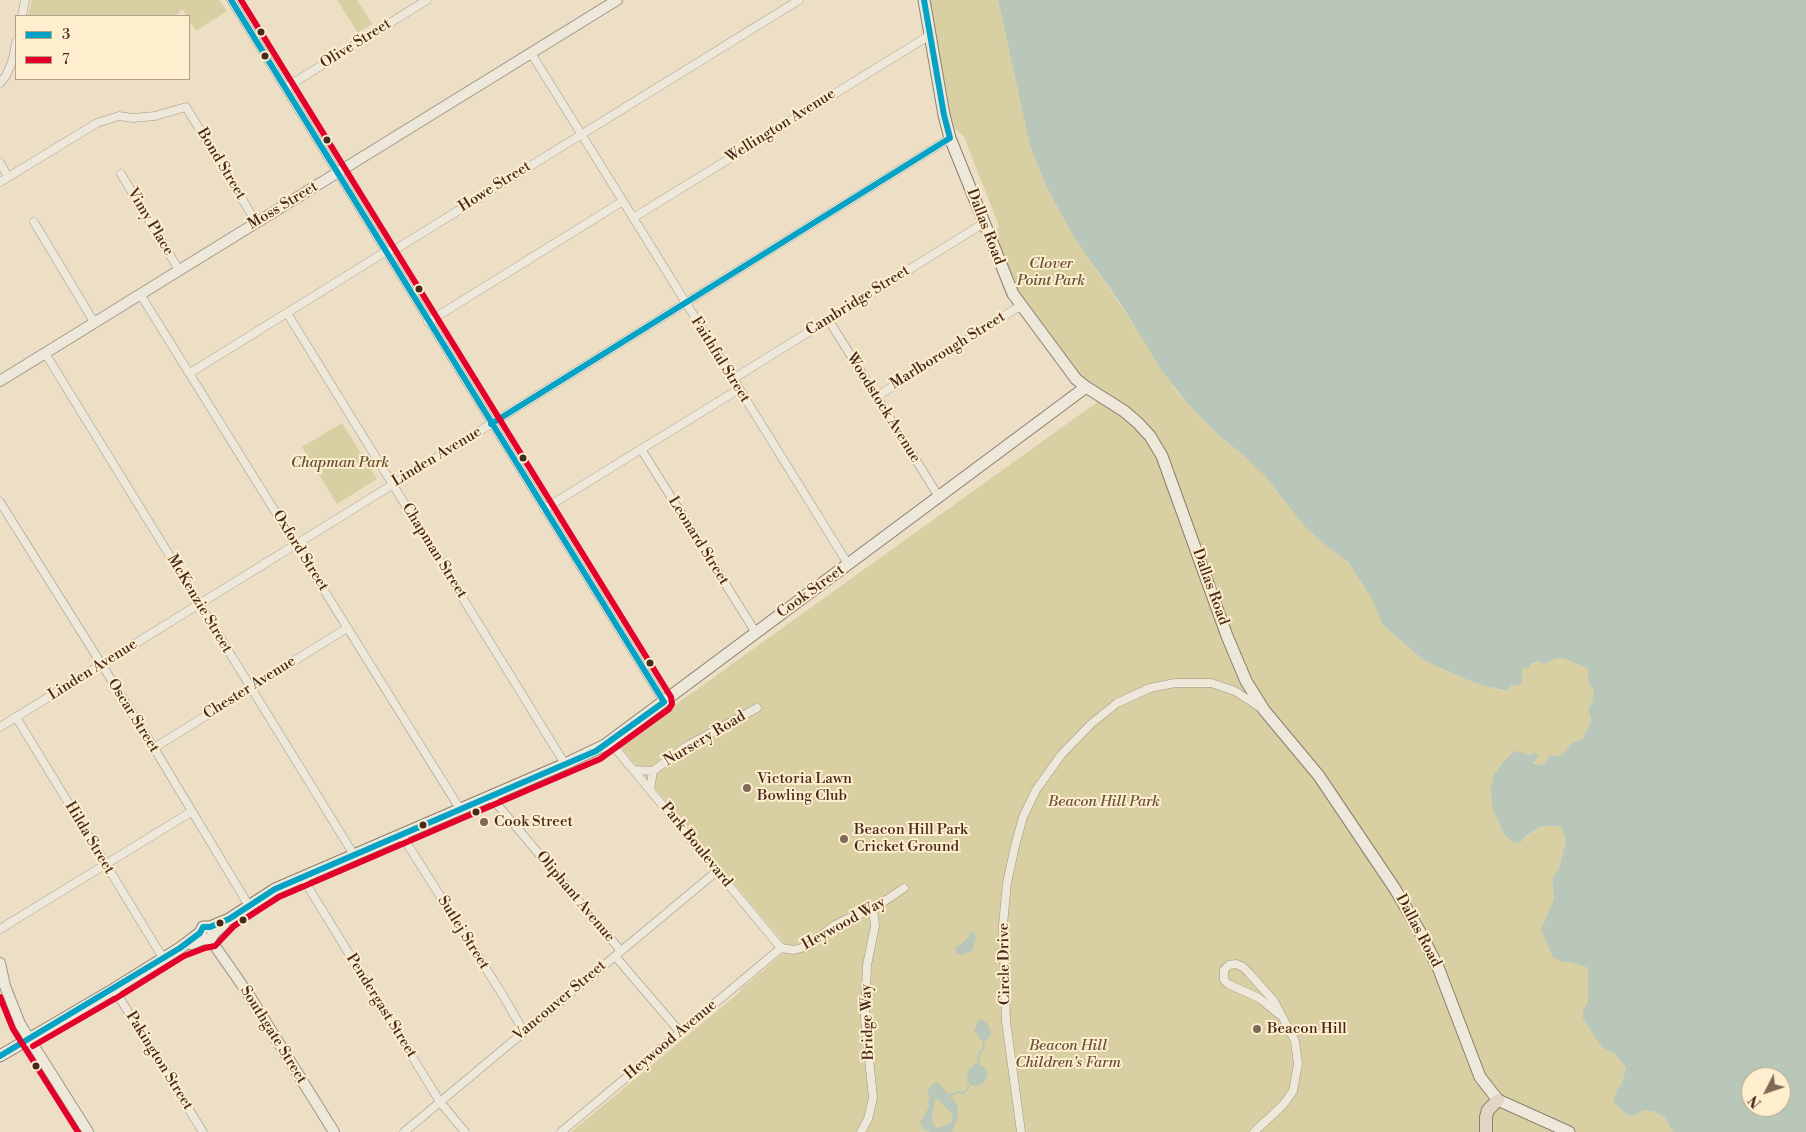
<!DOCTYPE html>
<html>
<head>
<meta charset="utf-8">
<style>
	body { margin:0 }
	#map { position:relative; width:1806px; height:1132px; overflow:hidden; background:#ecdfc5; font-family:"Libre Bodoni",serif }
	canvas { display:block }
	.legend { position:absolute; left:15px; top:15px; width:175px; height:65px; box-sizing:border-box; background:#feeece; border:1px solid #b5a087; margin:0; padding:6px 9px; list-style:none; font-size:15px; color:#472a1d }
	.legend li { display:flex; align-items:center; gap:10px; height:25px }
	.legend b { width:25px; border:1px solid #b5a087 }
	.north { position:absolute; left:1741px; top:1067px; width:50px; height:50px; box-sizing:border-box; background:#feeece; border:1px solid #b5a087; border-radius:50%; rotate:229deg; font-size:14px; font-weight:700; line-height:20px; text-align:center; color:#472a1d }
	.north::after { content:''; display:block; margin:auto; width:18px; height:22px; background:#816958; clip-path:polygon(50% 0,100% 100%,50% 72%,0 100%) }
</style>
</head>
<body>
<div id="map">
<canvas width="1806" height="1132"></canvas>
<ul class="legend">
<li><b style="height:6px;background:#04a3c5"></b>3</li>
<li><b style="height:6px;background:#e4002b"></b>7</li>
</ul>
<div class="north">N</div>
</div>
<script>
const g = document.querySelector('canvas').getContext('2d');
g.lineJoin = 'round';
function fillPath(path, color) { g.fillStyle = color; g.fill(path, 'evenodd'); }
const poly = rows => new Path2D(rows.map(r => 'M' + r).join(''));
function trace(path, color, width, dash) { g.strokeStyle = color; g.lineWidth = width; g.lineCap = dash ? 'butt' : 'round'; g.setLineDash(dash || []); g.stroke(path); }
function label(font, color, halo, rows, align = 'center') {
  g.font = font + ' "Libre Bodoni",serif'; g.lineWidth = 4; g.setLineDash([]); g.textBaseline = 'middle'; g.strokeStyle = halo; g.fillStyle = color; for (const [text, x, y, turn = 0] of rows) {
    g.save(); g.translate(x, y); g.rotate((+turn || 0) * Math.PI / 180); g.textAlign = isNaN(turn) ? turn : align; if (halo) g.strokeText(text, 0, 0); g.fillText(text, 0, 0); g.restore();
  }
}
const green = poly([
	[32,0,219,0,227,11,196,31,189,20,189,16,187,16,182,9,176,16,28,16],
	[337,0,357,0,372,24,358,33],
	[930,0,998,0,1030,146,1047,188,1073,236,1119,303,1175,389,1195,412,1216,433,1243,455,1265,476,1305,527,1330,549,1348,562,1372,599,1382,624,1423,660,1465,679,1500,690,1508,691,1510,685,1515,684,1523,669,1538,661,1545,664,1557,658,1565,659,1587,668,1589,671,1588,682,1594,690,1592,701,1588,711,1591,717,1590,725,1582,739,1572,743,1562,755,1548,760,1544,764,1537,765,1533,762,1535,759,1525,753,1496,816,1504,835,1513,842,1527,836,1542,826,1561,826,1566,841,1559,868,1552,880,1554,899,1541,929,1561,962,1570,962,1588,968,1588,1002,1583,1010,1602,1047,1616,1055,1626,1068,1617,1105,1627,1115,1632,1117,1644,1110,1655,1112,1665,1118,1673,1132,571,1132,740,992,740,990,785,952,783,942,619,745,635,732,678,703,1107,395,1083,378,1075,370,1018,292,995,236,999,226,964,137,953,127,947,103],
	[342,423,377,479,337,504,302,447]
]);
const water = poly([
	[998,0,1806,0,1806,1132,1673,1132,1665,1118,1655,1112,1644,1110,1632,1117,1627,1115,1613,1102,1618,1087,1621,1086,1626,1068,1616,1055,1602,1047,1583,1019,1583,1010,1588,1002,1588,968,1570,962,1562,962,1553,957,1541,929,1554,899,1552,880,1559,868,1566,841,1561,826,1542,826,1523,838,1520,843,1513,842,1504,835,1492,807,1491,788,1494,775,1503,762,1514,752,1518,751,1529,755,1535,753,1539,756,1533,763,1537,765,1544,764,1548,760,1549,755,1558,756,1562,755,1572,743,1582,739,1590,724,1591,717,1588,711,1592,701,1594,690,1588,682,1588,671,1587,668,1565,659,1557,658,1545,664,1538,661,1531,664,1529,667,1523,669,1521,673,1523,676,1522,682,1518,686,1510,685,1508,691,1485,686,1465,679,1423,660,1382,624,1372,599,1348,562,1330,549,1305,527,1265,476,1243,455,1216,433,1188,404,1162,371,1120,303,1073,236,1047,188,1030,146],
	[1751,1077,1781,1077,1781,1107,1751,1107],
	[972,931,975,933,976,938,972,951,961,955,957,954,955,948,965,941],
	[980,1019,987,1023,991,1032,990,1036,986,1040,981,1040,974,1031,978,1021],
	[977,1063,985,1068,988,1073,987,1077,983,1083,976,1087,967,1082,967,1078,969,1069],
	[938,1082,955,1102,958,1107,958,1117,952,1132,930,1132,923,1129,920,1122,929,1107,928,1100,930,1097,927,1093,928,1089,934,1083],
	[938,1099,952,1114,953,1119,950,1123,938,1128,933,1124,932,1115,935,1100]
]);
const stream = poly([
	[978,1064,979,1054,984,1048,983,1040],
	[949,1096,957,1092,964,1093,971,1084]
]);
const minor = poly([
	[231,0,664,702],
	[22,16,25,0],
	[531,53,848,564],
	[0,83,6,76,13,59,16,42],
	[285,88,427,0],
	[0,163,8,177],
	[121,174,179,270],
	[0,182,97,123,119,116,133,118,155,116,186,107,256,222],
	[633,218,930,35],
	[34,222,94,322],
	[140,294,460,809],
	[287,313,565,764],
	[828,319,939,497],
	[428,322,623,201],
	[45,353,354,855],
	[190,373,385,252,396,249,799,0],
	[733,379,984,223],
	[876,397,1020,306],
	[641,449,756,633],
	[0,502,154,748,249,906],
	[544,509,739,389],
	[16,717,163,958],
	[0,727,499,419,950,138],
	[610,742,781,948],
	[154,748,347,628],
	[634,770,653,771,685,747,757,708],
	[650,790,653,771],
	[491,797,621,951],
	[401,834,502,994,524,1032],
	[302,877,440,1102,465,1132],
	[0,929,191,812],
	[781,948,794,950,808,946,835,925,847,919,873,909,904,888],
	[615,956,680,1032],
	[114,989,203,1132],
	[404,1132,717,871],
	[561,1132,781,948],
	[861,1132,868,1119,873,1098,865,1019,867,965,875,926,873,909],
	[1021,1132,1006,1021,1003,925,1007,883,1015,846,1023,817,1036,790,1061,755,1091,724,1117,703,1150,688,1175,683,1211,683,1235,691,1261,708],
	[1254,1132,1283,1105,1293,1091,1298,1064,1295,1041,1274,1001,1249,973,1243,967,1236,964,1229,965,1224,970,1224,980,1228,984,1259,998,1280,1015]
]);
const tertiary = poly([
	[0,381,617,0],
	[210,939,249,995,334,1132],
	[0,963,5,986,20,1024,88,1132]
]);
const secondary = poly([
	[924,0,944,115,950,138,1013,294,1076,379,1086,387,1124,411,1138,423,1150,436,1162,456,1227,636,1246,681,1264,710,1319,776,1395,889,1420,932,1438,967,1480,1077,1498,1100,1569,1132],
	[191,944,203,939,210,939,214,933,224,924],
	[0,1056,114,989,180,948,200,933,203,927,210,927,229,919,275,889,565,764,605,745,1086,387]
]);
const primary = poly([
	[1486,1132,1486,1117,1488,1110,1498,1100]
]);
const bus1 = poly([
	[231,0,664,702],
	[491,424,950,138,944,115,924,0],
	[0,1056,180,948,200,933,203,927,210,927,229,919,275,889,596,751,664,702]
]);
const bus2 = poly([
	[0,997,13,1029,78,1132],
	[33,1046,118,997,184,956,205,948,215,946,234,926,279,897,600,759,669,709,672,704,671,697,241,0]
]);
const markers = [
	[261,32,4.5,"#472a1d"],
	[265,56,4.5,"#472a1d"],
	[327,140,4.5,"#472a1d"],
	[419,289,4.5,"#472a1d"],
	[523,458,4.5,"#472a1d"],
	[650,663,4.5,"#472a1d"],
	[747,788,5,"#816958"],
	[476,812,4.5,"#472a1d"],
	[484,822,5,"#816958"],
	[423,825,4.5,"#472a1d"],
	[844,839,5,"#816958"],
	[243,920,4.5,"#472a1d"],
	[220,923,4.5,"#472a1d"],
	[1257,1029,5,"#816958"],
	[36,1066,4.5,"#472a1d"]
];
const streetNames = [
	["Olive Street",356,44,-32],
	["Wellington Avenue",781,126,-32],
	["Bond Street",221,164,59],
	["Howe Street",495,187,-32],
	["Moss Street",283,206,-31],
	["Vimy Place",150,222,59],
	["Dallas Road",985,227,69],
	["Cambridge Street",858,301,-32],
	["Marlborough Street",948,351,-32],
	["Faithful Street",720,360,58],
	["Woodstock Avenue",883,408,58],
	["Linden Avenue",437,457,-31],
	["Leonard Street",698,541,58],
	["Oxford Street",300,551,58],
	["Chapman Street",434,551,58],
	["Dallas Road",1210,587,70],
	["Cook Street",811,592,-36],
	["McKenzie Street",199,604,59],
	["Linden Avenue",93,670,-32],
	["Chester Avenue",250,688,-32],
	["Oscar Street",133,716,58],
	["Nursery Road",705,739,-31],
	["Hilda Street",89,838,59],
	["Park Boulevard",696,845,51],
	["Oliphant Avenue",575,897,50],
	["Heywood Way",844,924,-29],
	["Dallas Road",1418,931,62],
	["Sutlej Street",463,933,58],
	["Circle Drive",1005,964,-91],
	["Vancouver Street",560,1001,-40],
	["Pendergast Street",381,1006,58],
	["Bridge Way",868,1022,-92],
	["Southgate Street",273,1035,58],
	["Heywood Avenue",671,1040,-40],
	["Pakington Street",159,1061,58]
];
const parkNames = [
	["Clover",1051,264],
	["Point Park",1051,281],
	["Chapman Park",340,463],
	["Beacon Hill Park",1104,802],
	["Beacon Hill",1068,1046],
	["Children's Farm",1068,1063]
];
const poiNames = [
	["Victoria Lawn",757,779],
	["Bowling Club",757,796],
	["Cook Street",494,822],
	["Beacon Hill Park",854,830],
	["Cricket Ground",854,847],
	["Beacon Hill",1267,1029]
];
fillPath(green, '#d8cfa3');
fillPath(water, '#b8c7b9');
trace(stream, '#b8c7b9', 2);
trace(minor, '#a19686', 9);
trace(tertiary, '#a19686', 12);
trace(secondary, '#8a7e70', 13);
trace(primary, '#8a7e70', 14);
trace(minor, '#eee8da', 8);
trace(tertiary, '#eee8da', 10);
trace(secondary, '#eee8da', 11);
trace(primary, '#e1d6c5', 12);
trace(bus1, '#04a3c5', 6);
trace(bus2, '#e4002b', 6);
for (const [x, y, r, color] of markers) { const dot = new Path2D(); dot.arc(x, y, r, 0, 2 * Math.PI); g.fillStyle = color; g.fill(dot); trace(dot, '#feeece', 2); }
label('15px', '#472a1d', '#feeece', streetNames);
label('italic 15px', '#675038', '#feeece', parkNames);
label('15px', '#472a1d', '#feeece', poiNames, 'left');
</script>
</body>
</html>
